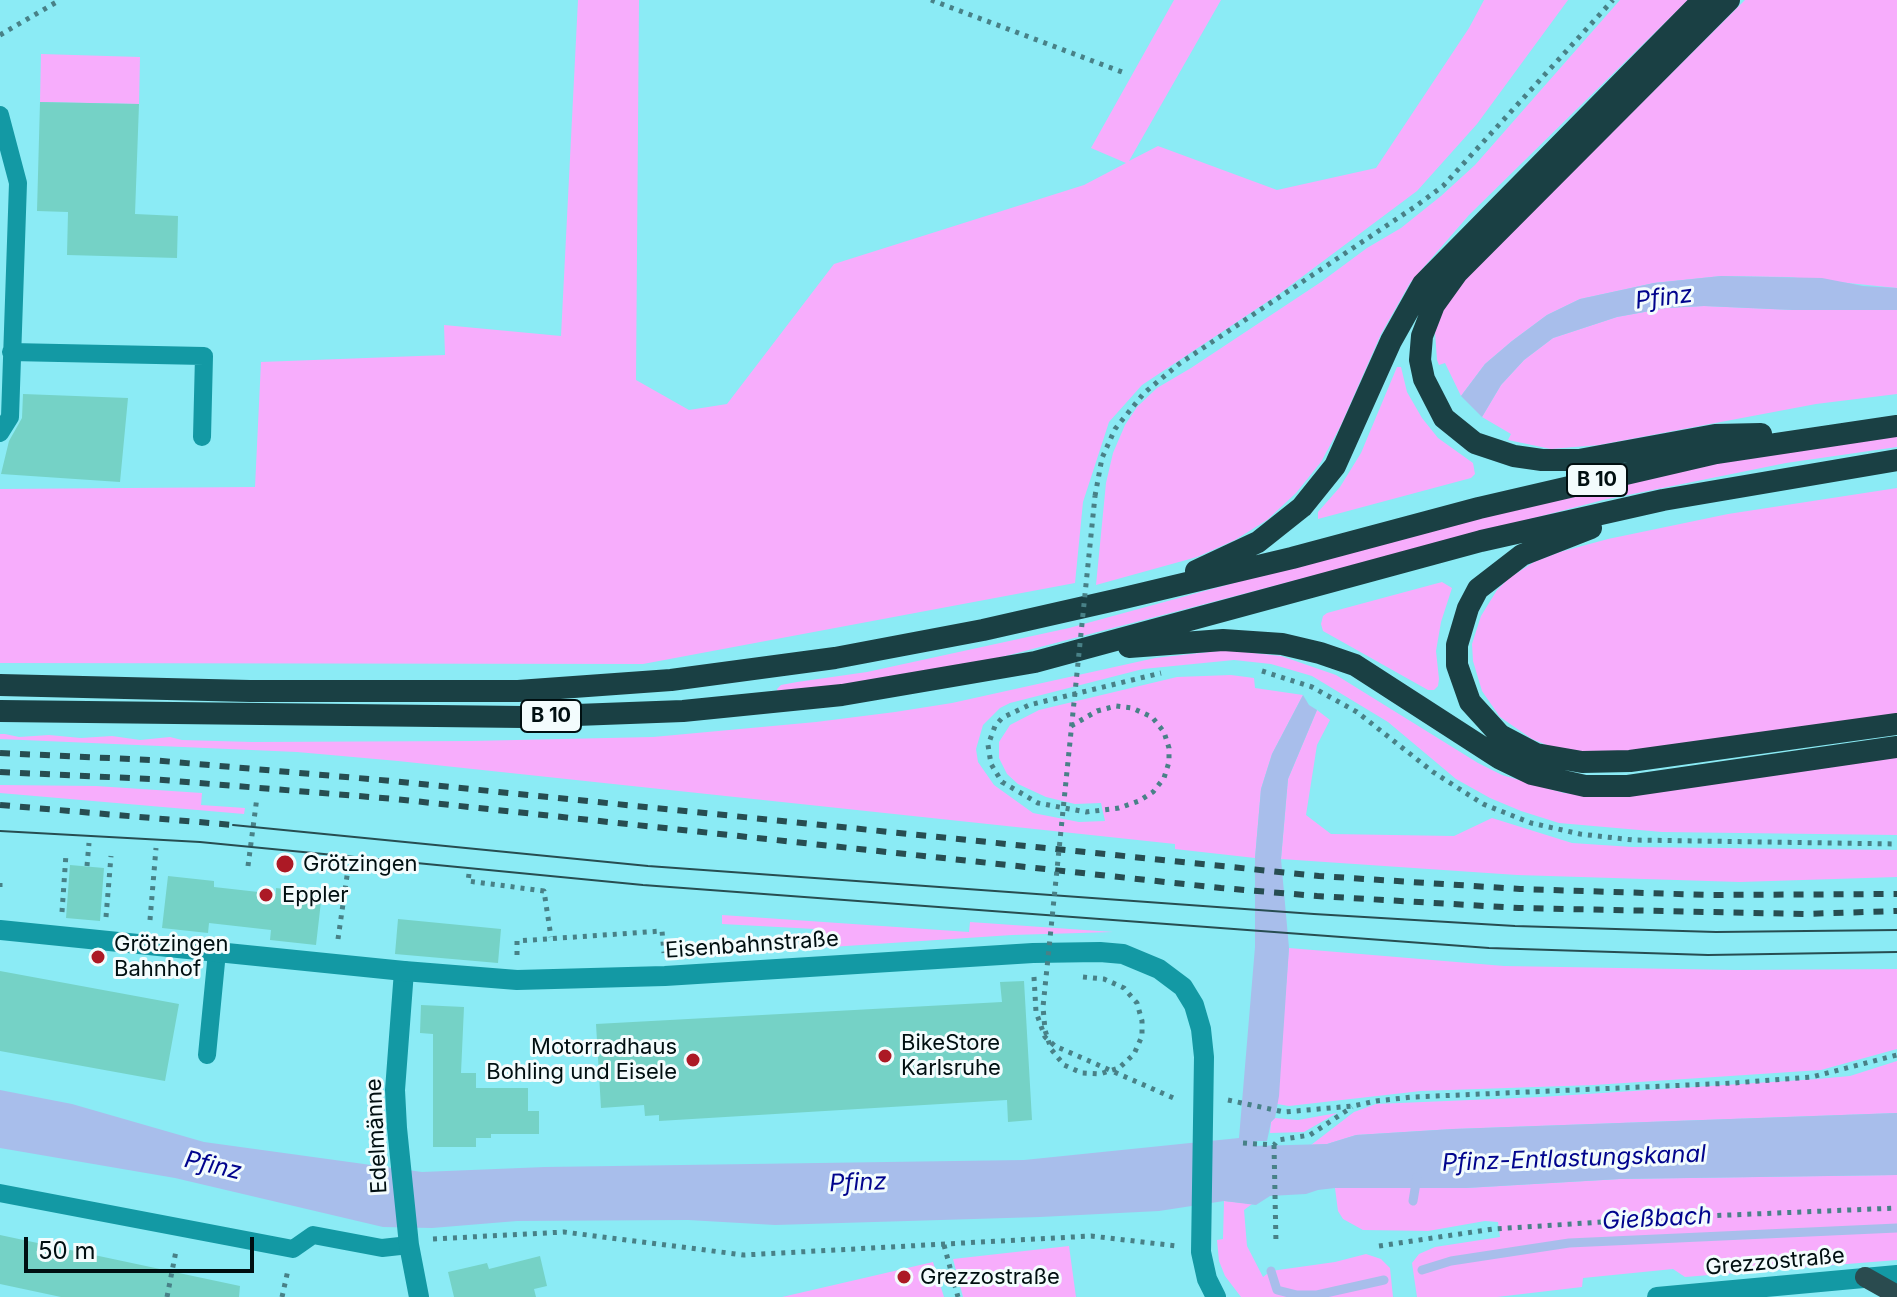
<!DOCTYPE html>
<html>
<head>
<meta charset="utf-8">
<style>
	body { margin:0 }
	#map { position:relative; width:1897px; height:1297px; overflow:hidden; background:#8bebf5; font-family:Inter,sans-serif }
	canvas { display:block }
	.scale { position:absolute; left:24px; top:1237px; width:230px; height:36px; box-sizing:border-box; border:4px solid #000f11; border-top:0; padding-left:10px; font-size:24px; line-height:28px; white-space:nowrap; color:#000f11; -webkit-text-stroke:6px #f3fcfd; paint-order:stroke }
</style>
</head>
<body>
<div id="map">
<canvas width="1897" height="1297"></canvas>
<div class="scale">50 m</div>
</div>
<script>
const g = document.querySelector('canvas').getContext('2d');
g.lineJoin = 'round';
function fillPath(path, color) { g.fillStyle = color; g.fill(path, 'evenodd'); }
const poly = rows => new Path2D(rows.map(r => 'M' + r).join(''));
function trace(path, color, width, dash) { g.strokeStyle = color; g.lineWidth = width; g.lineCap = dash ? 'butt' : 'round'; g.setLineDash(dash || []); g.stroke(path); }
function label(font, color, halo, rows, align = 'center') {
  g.font = font + ' Inter,sans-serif'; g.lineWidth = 6; g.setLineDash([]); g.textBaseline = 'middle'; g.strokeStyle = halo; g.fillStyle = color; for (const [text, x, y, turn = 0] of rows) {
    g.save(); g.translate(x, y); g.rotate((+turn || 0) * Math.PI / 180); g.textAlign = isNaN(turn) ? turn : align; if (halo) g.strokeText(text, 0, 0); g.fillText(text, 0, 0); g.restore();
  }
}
const green = poly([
	[578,0,639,0,636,380,689,410,727,404,834,264,1084,185,1126,163,1091,148,1174,0,1221,0,1129,161,1158,146,1277,190,1376,168,1469,28,1484,0,1568,0,1477,124,1417,191,1279,294,1142,385,1109,422,1083,502,1075,583,643,664,0,663,0,489,255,487,261,362,445,355,444,325,561,336],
	[1620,0,1688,0,1469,215,1410,283,1381,334,1341,425,1321,462,1296,493,1267,520,1235,540,1197,557,1096,585,1106,483,1113,453,1125,425,1137,407,1157,388,1191,368,1321,282,1367,248,1401,228,1441,196,1475,165],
	[1745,0,1897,0,1897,288,1789,277,1721,276,1654,283,1580,299,1547,315,1512,341,1485,364,1461,396,1445,363,1439,365,1437,360,1435,332,1444,308,1467,277],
	[41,54,140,57,139,104,40,102],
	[1704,306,1793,310,1897,310,1897,394,1816,404,1599,445,1551,449,1508,440,1511,434,1482,417,1501,385,1524,360,1553,338,1617,317,1666,308],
	[1397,367,1401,367,1407,392,1422,418,1438,438,1473,463,1475,474,1471,478,1318,519,1318,512,1340,487,1361,453],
	[1897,435,1897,447,1786,463,1603,500,998,658,857,683,778,692,777,689,781,685,797,682,867,672,1069,628,1468,519,1705,465],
	[1897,488,1897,715,1700,744,1598,754,1549,746,1532,739,1500,717,1482,691,1473,661,1472,644,1481,616,1497,590,1509,578,1534,562,1560,552,1608,539,1728,514],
	[1442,582,1452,588,1441,622,1436,651,1439,679,1438,686,1434,690,1428,690,1323,631,1321,624,1323,616,1327,613],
	[1227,650,1281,656,1336,675,1478,763,1502,775,1564,793,1596,795,1897,755,1897,835,1662,832,1559,823,1521,811,1490,798,1456,779,1388,722,1312,676,1271,664,1234,660,1143,669,1010,703,1000,708,983,725,976,749,978,762,994,785,1033,813,1079,822,1105,821,1101,803,1075,804,1046,797,1018,784,1007,774,999,758,999,742,1010,725,1039,710,1177,677,1231,675,1254,678,1255,688,1303,695,1272,754,1261,789,1255,858,1175,849,1175,844,398,761,297,752,0,739,0,734,5,734,19,737,49,735,81,738,112,736,140,740,170,737,182,740,252,742,471,741,653,737,816,722,895,712,952,703,1155,658],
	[1317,710,1330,720,1317,745,1306,815,1331,834,1454,836,1492,818,1572,843,1632,847,1897,850,1897,877,1740,882,1517,875,1281,859,1288,779],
	[0,785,96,786,202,793,201,805,245,808,244,814,0,793],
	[722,915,969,932,970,922,1113,932,1012,935,816,948,815,929,722,924],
	[1289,948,1504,966,1737,970,1897,969,1897,1049,1821,1070,1594,1085,1421,1091,1289,1106,1277,1104],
	[1897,1061,1897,1113,1453,1129,1356,1135,1327,1144,1311,1145,1354,1112,1376,1104,1541,1097,1817,1079,1850,1076],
	[1337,1113,1304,1132,1270,1133,1271,1122,1275,1118,1298,1120],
	[1897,1175,1897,1260,1685,1277,1673,1269,1583,1278,1582,1287,1497,1297,1417,1297,1412,1263,1419,1254,1435,1247,1500,1237,1498,1222,1485,1221,1428,1231,1363,1230,1343,1219,1338,1211,1335,1188,1466,1188,1620,1179],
	[1224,1201,1252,1204,1244,1210,1247,1246,1263,1277,1271,1271,1335,1262,1366,1254,1381,1259,1390,1268,1393,1297,1241,1297,1225,1276,1219,1261,1217,1240,1223,1239],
	[1069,1246,1076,1297,963,1297,953,1259],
	[933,1262,944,1297,782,1297,808,1291]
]);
const water = poly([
	[1721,276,1822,278,1863,286,1897,288,1897,310,1793,310,1704,306,1666,308,1617,317,1553,338,1524,360,1501,385,1482,417,1461,396,1485,364,1512,341,1547,315,1580,299,1654,283],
	[1303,695,1309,705,1317,710,1288,779,1281,859,1289,948,1279,1096,1275,1118,1271,1122,1267,1141,1255,1141,1254,1146,1327,1144,1356,1135,1453,1129,1897,1113,1897,1175,1620,1179,1466,1188,1335,1188,1318,1190,1306,1194,1270,1196,1256,1205,1224,1201,1159,1211,1040,1217,775,1225,688,1220,517,1221,432,1228,383,1227,175,1178,0,1148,0,1090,72,1104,204,1142,422,1172,545,1167,1024,1160,1239,1138,1255,947,1255,858,1261,789,1272,754]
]);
const stream = poly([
	[1413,1201,1417,1177],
	[1422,1270,1451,1261,1569,1243,1897,1228],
	[1271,1271,1277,1290,1297,1295,1317,1295,1384,1280]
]);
const building = poly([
	[40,102,139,104,135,214,178,216,177,258,67,255,68,212,37,211],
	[23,394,128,398,120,482,1,474,9,441,22,418],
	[70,865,104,868,100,921,66,918],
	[168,876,214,881,214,887,276,894,276,888,322,893,316,945,270,940,271,930,209,923,208,933,162,928],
	[398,919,501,929,498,963,395,954],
	[0,971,179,1004,165,1081,0,1051],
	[1024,981,1032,1120,1008,1122,1007,1100,659,1121,659,1115,645,1116,644,1105,601,1108,596,1024,1002,1002,1000,982],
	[421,1005,464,1007,461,1073,476,1073,476,1088,528,1088,528,1111,539,1111,539,1134,491,1134,491,1138,476,1138,476,1147,433,1147,433,1034,420,1033],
	[0,1235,240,1286,239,1297,61,1297,0,1284],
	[540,1256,547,1286,534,1289,536,1297,454,1297,448,1272,487,1263,489,1269]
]);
const path = poly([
	[931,0,1122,72],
	[0,35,60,0],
	[1095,496,1102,458,1115,429,1144,393,1179,364,1416,206,1443,186,1613,0],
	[1262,671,1312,687,1357,712,1433,772,1483,804,1531,823,1580,834,1633,840,1897,844],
	[1071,726,1097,711,1116,706,1132,708,1152,717,1164,732,1169,748,1169,762,1164,778,1153,792,1139,801,1119,808,1086,812,1038,803,1002,782,991,764,988,745,995,726,1002,718,1029,705,1161,673],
	[87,866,89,843],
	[248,866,257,797],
	[469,874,468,881,544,891,551,937],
	[0,883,0,892],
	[62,912,66,854],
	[106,917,111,856],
	[150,920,156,848],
	[338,939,349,862],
	[517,955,517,941,662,931,664,953],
	[1034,977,1036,1012,1045,1037,1055,1046,1178,1100],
	[1228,1100,1284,1112,1353,1106,1376,1101,1413,1097,1734,1083,1812,1077,1897,1055],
	[1243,1143,1274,1145,1278,1140,1310,1135,1352,1107],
	[1274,1145,1276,1244],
	[433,1239,564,1232,744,1255,1091,1236,1177,1246],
	[944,1245,958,1297],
	[1379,1246,1493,1229,1681,1217,1897,1208],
	[167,1297,176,1251],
	[282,1297,288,1270]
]);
const service = poly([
	[0,115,18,183,10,417,0,433],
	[11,352,204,356,202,437],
	[207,1055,217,952],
	[0,1193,293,1249,313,1235,382,1248,409,1245]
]);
const minor = poly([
	[404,971,395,1090,397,1128,409,1245,419,1297]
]);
const tertiary = poly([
	[0,930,404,971,517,980,665,976,1033,953,1100,952,1123,954,1159,969,1183,987,1194,1005,1201,1029,1204,1057,1201,1252,1207,1279,1216,1297],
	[1657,1297,1897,1275]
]);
const primary = poly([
	[1865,1277,1897,1295]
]);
const trunk = poly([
	[1729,0,1457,273,1434,305,1422,336,1420,360,1424,379,1444,418,1475,443,1514,456,1542,460,1579,460,1715,435,1761,434],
	[1591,528,1522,555,1478,589,1468,608,1457,645,1457,665,1470,702,1500,735,1536,754,1582,762,1630,761,1897,724],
	[1196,571,1258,542,1302,507,1335,466,1391,341,1423,284,1703,0],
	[1129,647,1223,640,1282,644,1320,653,1355,665,1499,758,1532,774,1585,786,1628,786,1897,747],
	[0,685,250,691,518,691,671,680,835,658,983,630,1124,598,1292,558,1479,508,1716,453,1897,426],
	[0,711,523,717,683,711,842,695,1035,662,1481,541,1663,500,1897,460]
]);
const tram = poly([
	[233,825,648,866,1314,914,1515,926,1716,932,1897,930],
	[0,831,200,842,643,885,1489,948,1708,955,1897,952]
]);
const rail = poly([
	[0,753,151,760,392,781,1319,876,1520,889,1709,895,1897,894],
	[0,772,150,779,395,799,1221,888,1317,896,1519,908,1804,914,1897,911],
	[0,805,233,825]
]);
const pathBridge = poly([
	[1083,977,1104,979,1124,988,1137,1003,1142,1021,1142,1036,1134,1054,1119,1068,1100,1074,1082,1073,1064,1065,1051,1049,1045,1030,1043,1007,1095,496]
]);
const markers = [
	[285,864,10,"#ac1925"],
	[266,895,8,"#ac1925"],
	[98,957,8,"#ac1925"],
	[885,1056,8,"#ac1925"],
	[693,1060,8,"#ac1925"],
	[904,1277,8,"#ac1925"]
];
const shields = [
	[1597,480,60],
	[551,716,60]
];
const shieldNames = [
	["B 10",1597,480],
	["B 10",551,716]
];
const poiNames = [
	["Grötzingen",303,864],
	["Eppler",282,895],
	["Grötzingen",114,944],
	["Bahnhof",114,969],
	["BikeStore",901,1043],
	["Karlsruhe",901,1068],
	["Motorradhaus",677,1047,"right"],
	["Bohling und Eisele",677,1072,"right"],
	["Grezzostraße",920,1277]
];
const streetNames = [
	["Eisenbahnstraße",752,945,-4],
	["Edelmänne",377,1136,-93],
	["Grezzostraße",1775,1262,-5]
];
const waterNames = [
	["Pfinz",1664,298,-7],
	["Pfinz-Entlastungskanal",1574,1159,-2],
	["Pfinz",213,1166,13],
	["Pfinz",858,1183,-2],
	["Gießbach",1657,1219,-3]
];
fillPath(green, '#f7adfc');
fillPath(water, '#a8beeb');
trace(stream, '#a8beeb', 9);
fillPath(building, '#75d2c6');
trace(path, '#488187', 5, [4, 6]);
trace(service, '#1399a4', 18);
trace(minor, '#1399a4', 20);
trace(tertiary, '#1399a4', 20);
trace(primary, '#2a4b4f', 20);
trace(trunk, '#1a4044', 22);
trace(tram, '#274d51', 2);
trace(rail, '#274d51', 6, [10, 10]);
trace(pathBridge, '#488187', 5, [4, 6]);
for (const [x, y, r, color] of markers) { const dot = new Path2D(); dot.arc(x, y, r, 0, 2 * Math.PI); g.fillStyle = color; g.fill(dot); trace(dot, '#f3fcfd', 3); }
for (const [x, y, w] of shields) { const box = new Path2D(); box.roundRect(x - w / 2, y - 16, w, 32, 6); g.fillStyle = '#f3fcfd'; g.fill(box); trace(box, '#000f11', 2); }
label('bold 20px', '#000f11', null, shieldNames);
label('22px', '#000f11', '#f3fcfd', poiNames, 'left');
label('22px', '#000f11', '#f3fcfd', streetNames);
label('italic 24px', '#01048d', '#f3fcfd', waterNames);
</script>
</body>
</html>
